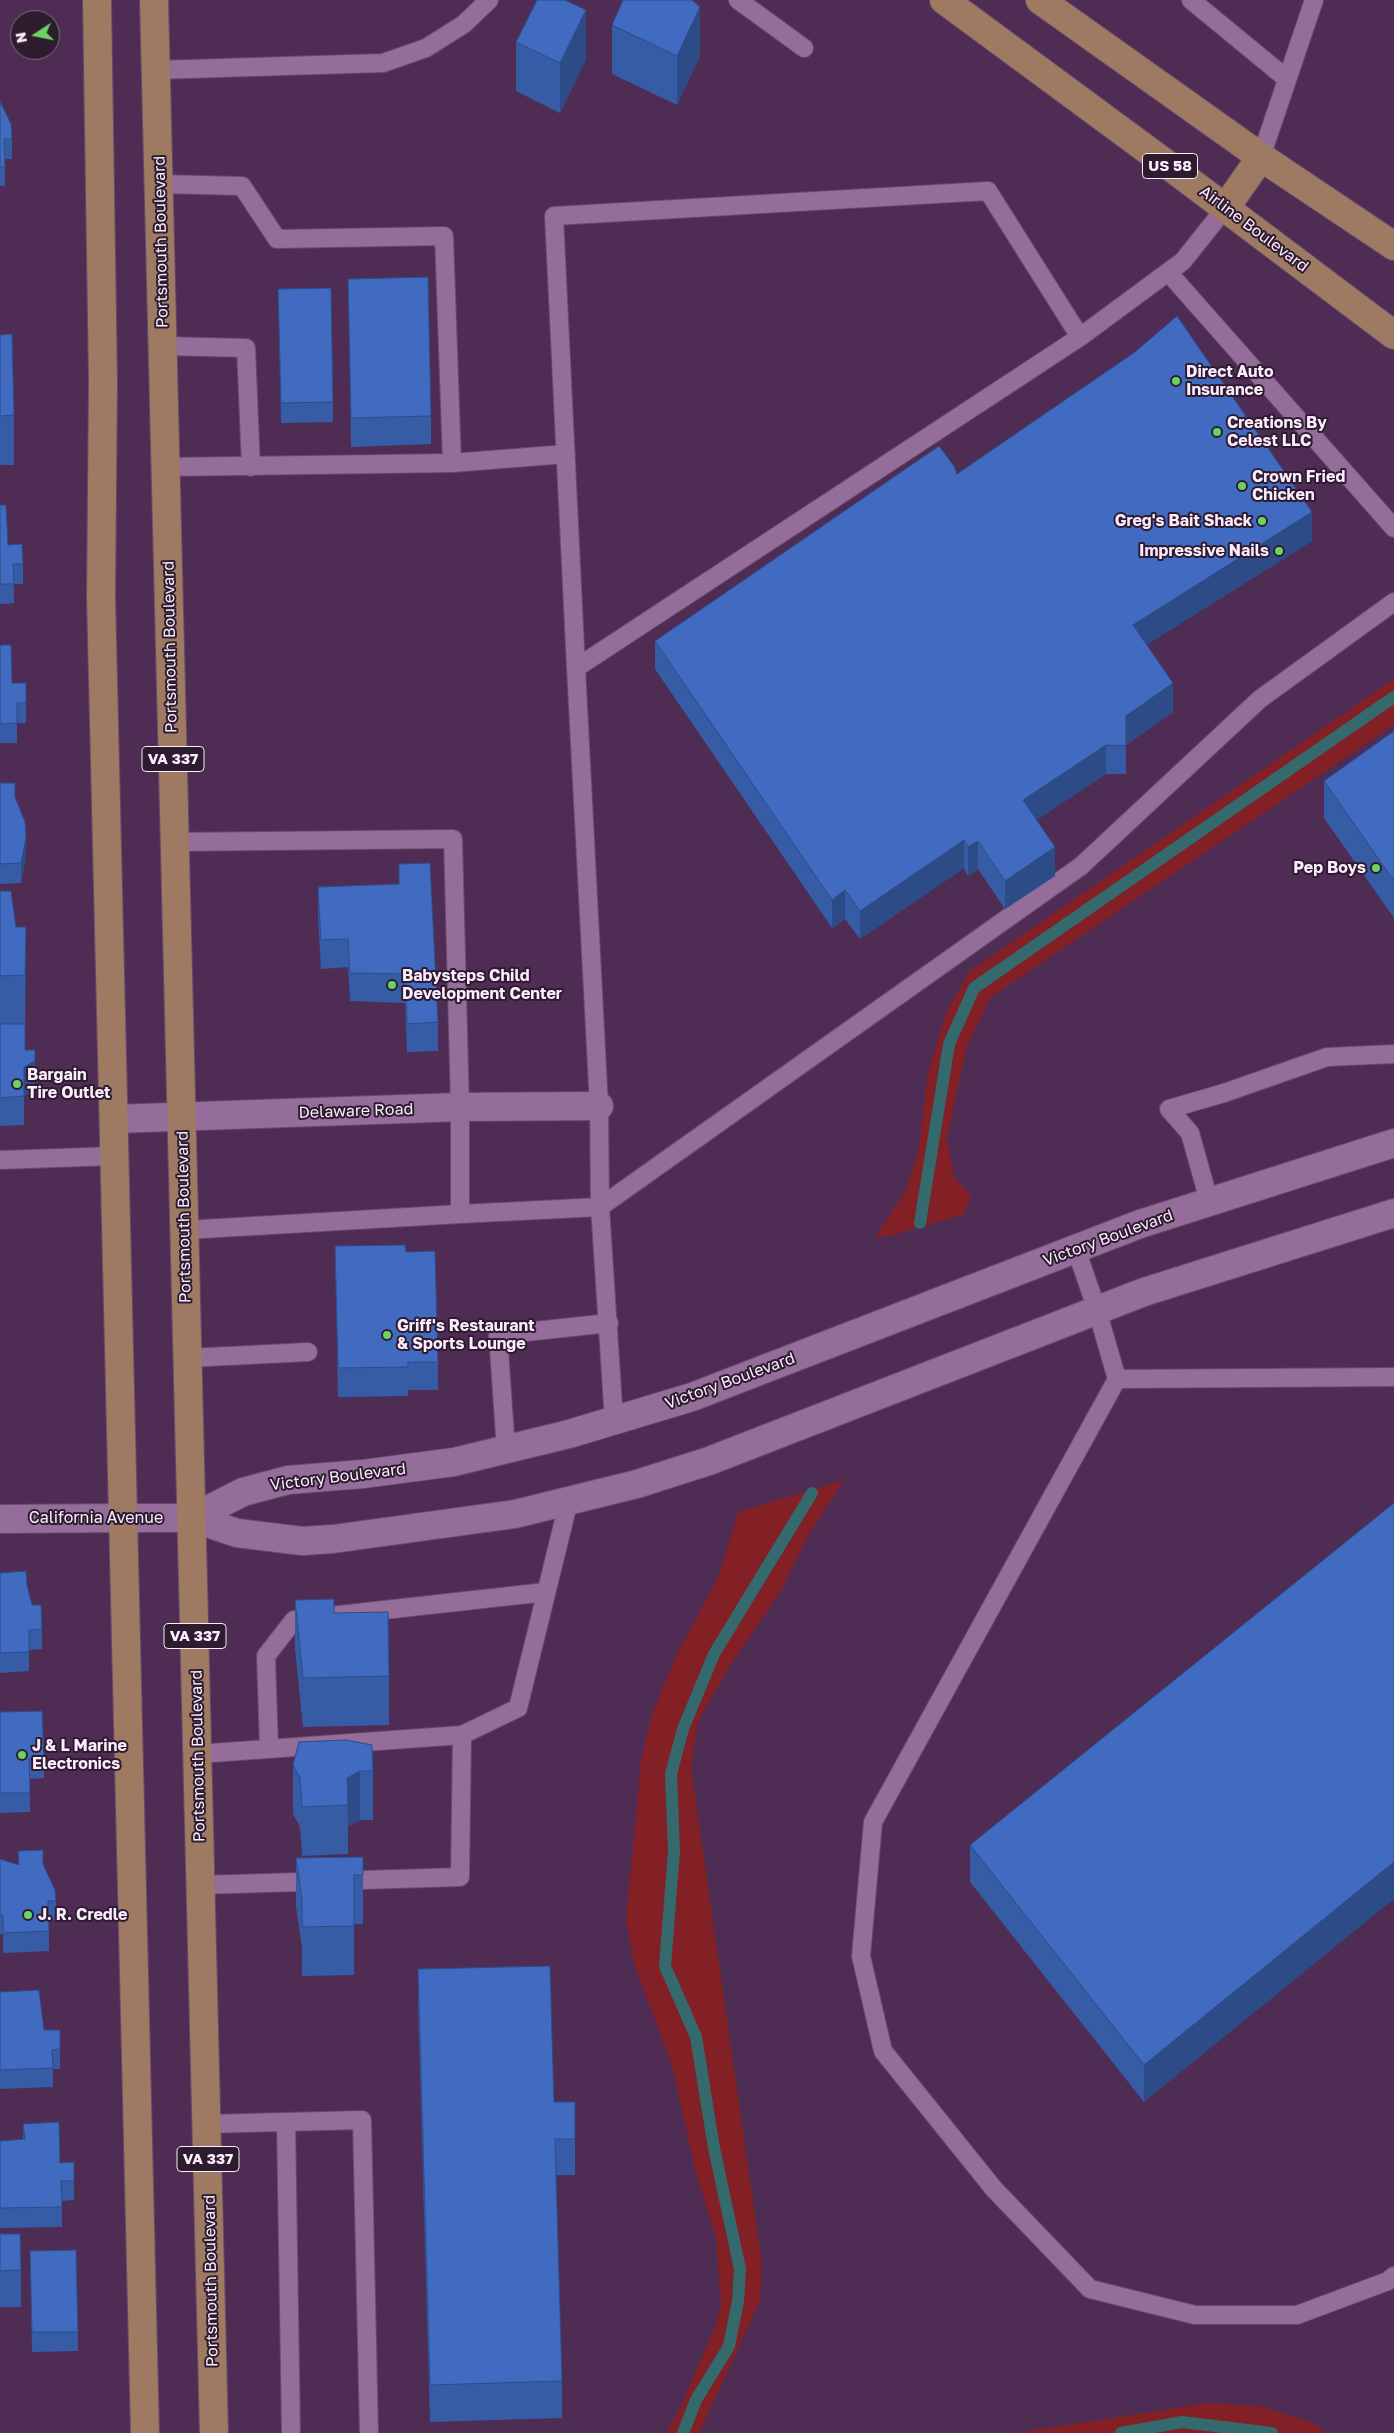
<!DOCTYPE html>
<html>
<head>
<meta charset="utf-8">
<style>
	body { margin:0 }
	#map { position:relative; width:1394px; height:2433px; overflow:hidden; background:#4f2c54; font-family:"Golos Text",sans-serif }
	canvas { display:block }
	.north { position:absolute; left:10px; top:10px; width:50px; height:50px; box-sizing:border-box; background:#2c1c2e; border:1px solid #806f82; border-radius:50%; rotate:259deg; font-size:14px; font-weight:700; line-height:20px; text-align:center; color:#fdebff }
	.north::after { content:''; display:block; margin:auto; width:18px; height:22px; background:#6ad363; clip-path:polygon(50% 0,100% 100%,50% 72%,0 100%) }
</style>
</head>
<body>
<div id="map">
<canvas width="1394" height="2433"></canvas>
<div class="north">N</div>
</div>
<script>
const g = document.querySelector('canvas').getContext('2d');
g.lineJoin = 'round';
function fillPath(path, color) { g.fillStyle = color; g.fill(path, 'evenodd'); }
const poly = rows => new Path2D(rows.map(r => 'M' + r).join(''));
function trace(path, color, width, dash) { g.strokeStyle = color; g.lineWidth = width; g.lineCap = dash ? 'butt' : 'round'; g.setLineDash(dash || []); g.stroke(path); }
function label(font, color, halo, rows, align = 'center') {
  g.font = font + ' "Golos Text",sans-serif'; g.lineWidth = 4; g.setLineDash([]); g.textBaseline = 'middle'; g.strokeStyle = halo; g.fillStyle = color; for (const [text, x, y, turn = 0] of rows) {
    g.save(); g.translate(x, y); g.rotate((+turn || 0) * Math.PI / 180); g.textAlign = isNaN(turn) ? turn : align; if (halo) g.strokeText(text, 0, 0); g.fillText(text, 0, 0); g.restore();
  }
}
const green = poly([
	[1394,679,1394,725,991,997,967,1046,947,1138,954,1177,971,1195,965,1214,890,1236,875,1237,905,1192,918,1152,928,1073,946,1013,970,971],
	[844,1480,810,1532,781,1591,733,1661,698,1721,691,1767,762,2265,760,2301,699,2433,666,2433,679,2410,716,2325,721,2304,716,2237,696,2173,672,2065,634,1964,626,1920,641,1761,651,1717,677,1654,719,1575,738,1512],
	[1209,2403,1259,2406,1313,2423,1327,2433,1015,2433]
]);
const stream = poly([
	[920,1223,949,1044,974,988,1394,697],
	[683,2433,696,2400,729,2346,738,2301,740,2269,714,2148,696,2037,665,1966,674,1851,671,1774,683,1729,714,1654,812,1493],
	[1121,2433,1182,2422,1272,2433]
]);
const service = poly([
	[738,0,804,48],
	[1191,0,1287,79],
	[156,70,383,63,426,48,464,24,489,0],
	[1261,157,1314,0],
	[159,184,242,186,277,239,444,236,452,463],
	[1168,272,1394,528],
	[1080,337,1183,261,1226,207],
	[163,346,246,348,251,467],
	[166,467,452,463,566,454],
	[576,668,1080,337,988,191,554,216,576,668,599,1106,600,1207,614,1421],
	[175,842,453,839,460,1107,460,1214,185,1230],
	[0,1160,114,1156],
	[1209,1201,1190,1133,1169,1109,1224,1093,1327,1057,1394,1054],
	[460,1214,600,1207,1081,866,1260,699,1394,602],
	[1076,1249,1097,1310,1117,1379,873,1822,861,1956,883,2051,994,2189,1090,2289,1195,2315,1297,2315,1388,2281,1394,2276],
	[188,1358,308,1352],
	[1117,1379,1394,1377],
	[506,1450,498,1335,609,1323],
	[269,1749,266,1656,294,1620,546,1592],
	[198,1754,462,1735],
	[201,1885,460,1877,462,1735,518,1708,569,1500],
	[286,2122,291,2433],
	[207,2124,362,2120,369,2433]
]);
const minor = poly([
	[114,1119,460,1107,599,1106],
	[0,1519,121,1518]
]);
const secondary = poly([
	[121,1518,192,1518,237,1533,302,1541,333,1539,515,1514,637,1484,709,1461,1144,1292,1394,1213],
	[192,1518,243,1492,288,1480,363,1474,454,1462,569,1434,692,1397,1140,1224,1394,1143]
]);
const primary = poly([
	[97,0,103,382,101,597,145,2433],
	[154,0,214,2433],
	[944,0,1176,171,1394,335],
	[1040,0,1261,157,1394,246],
	[1226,207,1261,157]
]);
const wall = poly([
	[612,25,700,56,677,105,612,74],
	[516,42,586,59,560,113,516,91],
	[0,101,12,139,12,159,5,159,5,186,0,186],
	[348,279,431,416,431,444,351,447],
	[278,289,333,402,333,422,281,423],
	[0,335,14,415,14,465,0,465],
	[957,474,1312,541,1146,645,1173,712,1126,745,1126,774,1106,774,1036,820,1055,876,1005,909,978,869,968,876,964,868,860,939,845,919,832,928,655,669,655,641],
	[0,505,8,545,23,564,23,584,14,584,14,603,0,604],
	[0,645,12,683,26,703,26,723,17,723,17,743,0,743],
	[1394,731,1394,918,1324,818,1324,781],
	[0,783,15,797,26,857,21,883,0,884],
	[399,884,438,1022,438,1051,407,1052,405,1003,350,1001,348,967,321,969,318,916,318,887],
	[0,891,16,927,26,927,25,1050,35,1090,24,1096,24,1125,0,1126],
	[335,1246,406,1252,438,1362,438,1390,408,1390,408,1396,338,1397],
	[1394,1503,1144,2102,970,1882,970,1845],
	[0,1573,27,1585,32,1605,42,1629,42,1649,29,1650,29,1671,0,1673],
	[295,1600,334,1613,389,1676,389,1725,303,1727,295,1649],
	[0,1712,44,1759,44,1778,30,1779,30,1812,0,1813],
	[293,1765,373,1771,373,1820,360,1820,348,1826,348,1854,302,1856,300,1827,293,1814],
	[18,1851,43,1864,56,1901,56,1920,49,1921,49,1951,3,1953,3,1934,0,1935,0,1859,18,1865],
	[363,1857,363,1924,354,1924,354,1975,302,1976,302,1947,296,1907,296,1858],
	[418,1969,554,2102,575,2102,575,2175,556,2175,562,2381,562,2418,430,2422,418,2006],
	[0,1992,44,2030,60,2049,60,2069,53,2069,53,2087,0,2089],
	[23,2124,60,2163,74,2162,74,2200,62,2201,62,2227,0,2228,0,2141,23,2139],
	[0,2234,21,2270,21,2307,0,2307],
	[30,2251,78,2332,78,2351,32,2352]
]);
const shadedWall = poly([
	[700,7,700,56,677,105,677,56],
	[586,10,586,59,560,113,560,63],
	[1312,512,1312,541,1133,653,1133,625],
	[1173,683,1173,712,1126,745,1126,774,1126,716],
	[1106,745,1106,774,1023,829,1023,800],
	[26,838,26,857,21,883,21,863],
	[964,840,964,868,860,939,860,911],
	[978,841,978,869,968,876,968,847],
	[1055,847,1055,876,1005,909,1005,881],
	[845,890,845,919,832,928,832,900],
	[26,927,26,976,25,1024],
	[35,1061,35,1090,24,1096,24,1067],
	[360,1771,360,1820,348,1826,347,1778],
	[1394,1862,1394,1899,1144,2102,1144,2065]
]);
const building = poly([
	[537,0,565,0,586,10,560,63,516,42,537,0],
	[623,0,692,0,700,7,677,56,612,25,623,0],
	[0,101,11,124,12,139,4,139,5,167,0,167,0,101],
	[428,277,431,416,351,418,348,279,428,277],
	[331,288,333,402,281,403,278,289,331,288],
	[1177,316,1312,512,1133,625,1173,683,1126,716,1126,746,1106,745,1023,800,1055,847,1005,881,978,841,968,847,964,840,860,911,845,890,832,900,655,641,939,446,954,466,957,474,1135,352,1177,316],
	[12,334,14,415,0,416,0,335,12,334],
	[0,505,6,505,8,545,22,544,23,564,13,564,14,584,0,584,0,505],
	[0,645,11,645,12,683,26,683,26,703,17,703,17,723,0,724,0,645],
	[1394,731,1394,881,1324,781,1394,731],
	[0,783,15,783,15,797,25,822,26,838,21,863,0,864,0,783],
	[430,863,438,1022,407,1024,405,974,350,973,348,939,321,940,318,887,399,884,399,864,430,863],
	[0,891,11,891,16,927,26,927,25,975,0,976,0,891],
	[0,1024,25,1024,25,1050,35,1050,35,1061,24,1067,24,1096,0,1098,0,1024],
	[405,1245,406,1252,435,1251,438,1362,408,1362,408,1367,338,1368,335,1246,405,1245],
	[1394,1503,1394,1862,1144,2065,970,1845,1394,1503],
	[26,1571,27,1585,32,1605,41,1605,42,1629,29,1630,29,1652,0,1653,0,1573,26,1571],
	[334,1599,334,1613,388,1612,389,1676,303,1678,295,1600,334,1599],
	[42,1711,44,1759,29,1759,30,1793,0,1793,0,1712,42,1711],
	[346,1740,372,1745,373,1771,360,1771,347,1778,348,1805,302,1807,300,1778,293,1765,299,1742,346,1740],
	[43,1850,43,1864,55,1890,56,1901,48,1901,49,1931,3,1933,3,1915,0,1915,0,1859,19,1865,18,1851,43,1850],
	[363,1857,363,1875,354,1875,354,1926,302,1927,302,1899,296,1858,363,1857],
	[550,1966,554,2102,575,2102,575,2139,555,2139,562,2381,430,2385,418,1969,550,1966],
	[39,1990,44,2030,60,2030,60,2049,52,2050,53,2068,0,2070,0,1992,39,1990],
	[59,2122,60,2163,74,2162,74,2181,61,2181,62,2207,0,2208,0,2141,25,2139,23,2124,59,2122],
	[0,2234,20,2234,21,2270,0,2271,0,2234],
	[76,2250,78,2332,32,2332,30,2251,76,2250]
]);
const markers = [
	[1176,381,5,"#6ad363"],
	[1217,432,5,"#6ad363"],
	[1242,486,5,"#6ad363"],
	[1262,521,5,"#6ad363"],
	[1279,551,5,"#6ad363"],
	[1376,868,5,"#6ad363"],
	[392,985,5,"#6ad363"],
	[17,1084,5,"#6ad363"],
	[387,1335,5,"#6ad363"],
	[22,1755,5,"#6ad363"],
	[28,1915,5,"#6ad363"]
];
const shields = [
	[1170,166,55],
	[173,759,62],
	[195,1636,62],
	[208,2159,62]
];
const shieldNames = [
	["US 58",1170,166],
	["VA 337",173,759],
	["VA 337",195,1636],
	["VA 337",208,2159]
];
const streetNames = [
	["Airline Boulevard",1254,229,37],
	["Portsmouth Boulevard",161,242,-91],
	["Portsmouth Boulevard",170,647,-91],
	["Delaware Road",356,1111,-2],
	["Portsmouth Boulevard",184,1217,-91],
	["Victory Boulevard",1108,1238,-20],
	["Victory Boulevard",730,1381,-20],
	["Victory Boulevard",338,1477,-7],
	["California Avenue",96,1518],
	["Portsmouth Boulevard",198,1756,-91],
	["Portsmouth Boulevard",211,2281,-91]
];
const poiNames = [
	["Direct Auto",1186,372],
	["Insurance",1186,390],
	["Creations By",1227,423],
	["Celest LLC",1227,441],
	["Crown Fried",1252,477],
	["Chicken",1252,495],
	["Greg's Bait Shack",1252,521,"right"],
	["Impressive Nails",1269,551,"right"],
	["Pep Boys",1366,868,"right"],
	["Babysteps Child",402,976],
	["Development Center",402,994],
	["Bargain",27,1075],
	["Tire Outlet",27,1093],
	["Griff's Restaurant",397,1326],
	["& Sports Lounge",397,1344],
	["J & L Marine",32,1746],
	["Electronics",32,1764],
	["J. R. Credle",38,1915]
];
fillPath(green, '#832025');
trace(stream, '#34696d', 12);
trace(service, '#684b6c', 20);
trace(minor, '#684b6c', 30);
trace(secondary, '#684b6c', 30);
trace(primary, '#684b6c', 30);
trace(service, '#946d9a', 18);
trace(minor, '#946d9a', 28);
trace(secondary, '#946d9a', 28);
trace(primary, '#9e7a63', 28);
fillPath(wall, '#375ca6');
fillPath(shadedWall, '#2d4b87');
fillPath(building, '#406bc1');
trace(building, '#2d4b87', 1);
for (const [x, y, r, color] of markers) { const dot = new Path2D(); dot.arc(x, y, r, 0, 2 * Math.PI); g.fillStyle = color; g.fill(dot); trace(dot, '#2c1c2e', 2); }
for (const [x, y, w] of shields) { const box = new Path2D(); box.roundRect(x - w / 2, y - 12.5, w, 25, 4); g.fillStyle = '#2c1c2e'; g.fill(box); trace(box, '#fdebff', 1); }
label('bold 15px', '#fdebff', null, shieldNames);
label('16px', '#fdebff', '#2c1c2e', streetNames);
label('bold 16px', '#fdebff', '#2c1c2e', poiNames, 'left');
</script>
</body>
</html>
